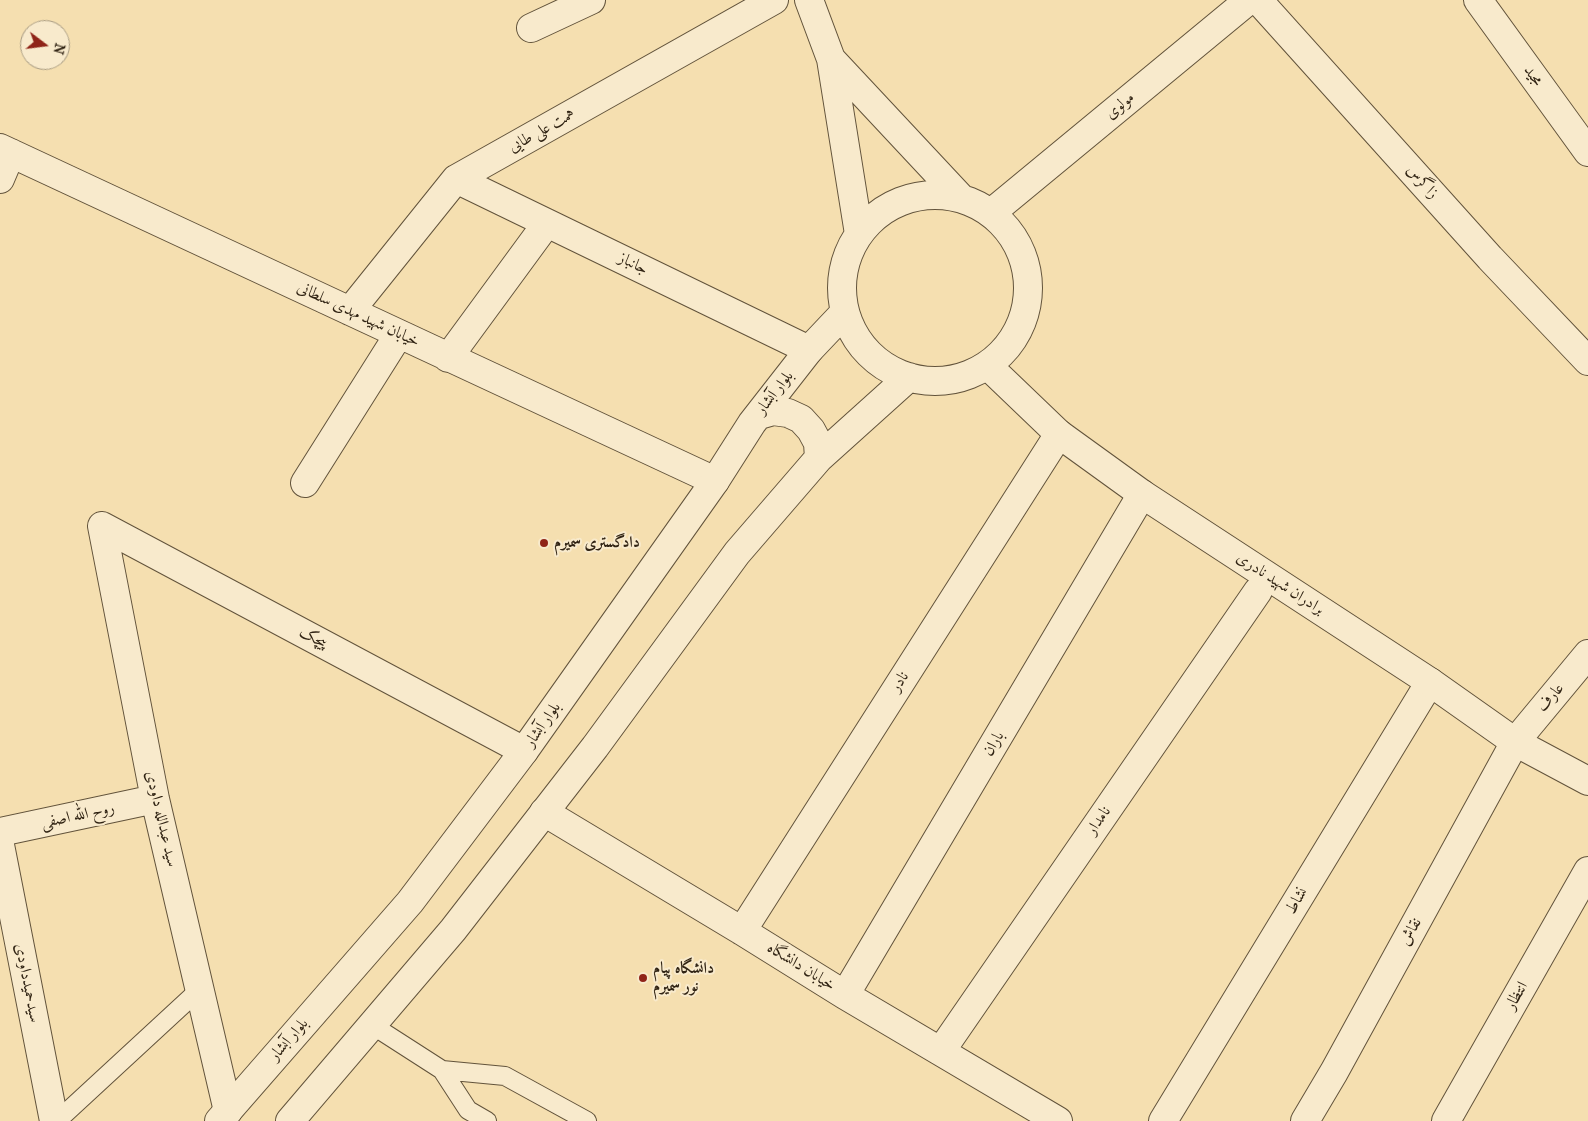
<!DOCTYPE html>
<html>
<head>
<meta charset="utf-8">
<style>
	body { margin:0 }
	#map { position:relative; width:1588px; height:1121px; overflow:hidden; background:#f5dfb0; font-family:"IM FELL French Canon",serif }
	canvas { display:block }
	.north { position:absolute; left:20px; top:20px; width:50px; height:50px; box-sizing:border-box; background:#f8eacc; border:1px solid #a89b82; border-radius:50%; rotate:105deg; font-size:14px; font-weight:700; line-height:20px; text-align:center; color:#312414 }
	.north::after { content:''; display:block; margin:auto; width:18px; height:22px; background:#8f2418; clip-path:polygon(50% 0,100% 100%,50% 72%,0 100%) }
</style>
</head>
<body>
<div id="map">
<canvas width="1588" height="1121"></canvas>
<div class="north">N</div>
</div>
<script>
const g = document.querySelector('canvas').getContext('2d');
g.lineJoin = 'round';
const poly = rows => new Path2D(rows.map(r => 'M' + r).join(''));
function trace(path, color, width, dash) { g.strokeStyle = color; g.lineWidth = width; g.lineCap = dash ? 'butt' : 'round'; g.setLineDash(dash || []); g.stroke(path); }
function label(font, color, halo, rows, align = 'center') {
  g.font = font + ' "IM FELL French Canon",Amiri,serif'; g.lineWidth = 4; g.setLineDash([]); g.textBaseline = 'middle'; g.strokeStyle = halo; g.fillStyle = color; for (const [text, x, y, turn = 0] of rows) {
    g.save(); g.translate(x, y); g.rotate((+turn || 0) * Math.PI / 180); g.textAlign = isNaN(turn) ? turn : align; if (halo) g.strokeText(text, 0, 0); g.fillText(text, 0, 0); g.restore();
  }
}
const service = poly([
	[372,1025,442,1070,468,1110,487,1121],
	[442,1070,505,1076,587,1121],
	[57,1121,200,989]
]);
const minor = poly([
	[1258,0,1490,258,1588,361],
	[1478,0,1588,152],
	[531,28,591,0],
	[0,148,715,481],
	[0,179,11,153],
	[456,179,809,350],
	[350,311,456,179,774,0],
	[448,358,547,223],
	[305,483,399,334],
	[102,526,155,799,228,1111],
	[102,526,524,751],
	[544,812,742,931,845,995,1058,1121],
	[0,832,155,799],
	[0,845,54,1121],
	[742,931,1059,434],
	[845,995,1142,494],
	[941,1051,1258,591],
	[1163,1121,1430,682],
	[1305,1121,1334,1072,1515,742,1588,654],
	[1446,1121,1588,871]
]);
const tertiary = poly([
	[809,0,831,59],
	'842 288a93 93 0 1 1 186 0a93 93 0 1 1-186 0Z',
	[991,213,1249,0],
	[859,234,831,59,960,197],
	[987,365,1059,434,1142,494,1430,682,1515,742,1588,781],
	[759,415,773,411,788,413,801,419,811,430,818,443,819,458],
	[219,1121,410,902,524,751,715,481,752,423,809,350,845,312],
	[290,1121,453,930,595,747,737,553,819,458,909,377]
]);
const markers = [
	[544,543,5,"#8f2418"],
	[643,978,5,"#8f2418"]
];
const streetNames = [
	["مجید",1533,76,54],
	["مولوی",1120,106,-40],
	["همت علی طایی",542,131,-29],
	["زاگرس",1422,182,48],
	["جانباز",633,264,26],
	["خیابان شهید مهدی سلطانی",358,315,25],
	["بلوار آبشار",775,393,-52],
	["برادران شهید نادری",1280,584,33],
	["پیچک",313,638,28],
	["نادر",900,682,-57],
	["عارف",1551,698,-50],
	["بلوار آبشار",543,725,-55],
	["باران",994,744,-59],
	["روح الله اصفی",78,816,-12],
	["سید عبدالله داودی",161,819,77],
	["نامدار",1099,821,-55],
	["نشاط",1297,901,-59],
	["نقاش",1411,932,-61],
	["خیابان دانشگاه",801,967,32],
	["سیدحمیدداودی",27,983,79],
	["انتظار",1517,996,-60],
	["بلوار آبشار",289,1040,-49]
];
const poiNames = [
	["دادگستری سمیرم",554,543],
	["دانشگاه پیام",653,969],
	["نور سمیرم",653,987]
];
trace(service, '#62533b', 20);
trace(minor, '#62533b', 30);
trace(tertiary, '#62533b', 30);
trace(service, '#f8eacc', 18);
trace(minor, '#f8eacc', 28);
trace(tertiary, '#f8eacc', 28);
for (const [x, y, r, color] of markers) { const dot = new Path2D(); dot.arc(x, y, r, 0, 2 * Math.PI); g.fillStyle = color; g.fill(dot); trace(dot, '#f8eacc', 2); }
label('16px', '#312414', '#f8eacc', streetNames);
label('bold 16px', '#312414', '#f8eacc', poiNames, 'left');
</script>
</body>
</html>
